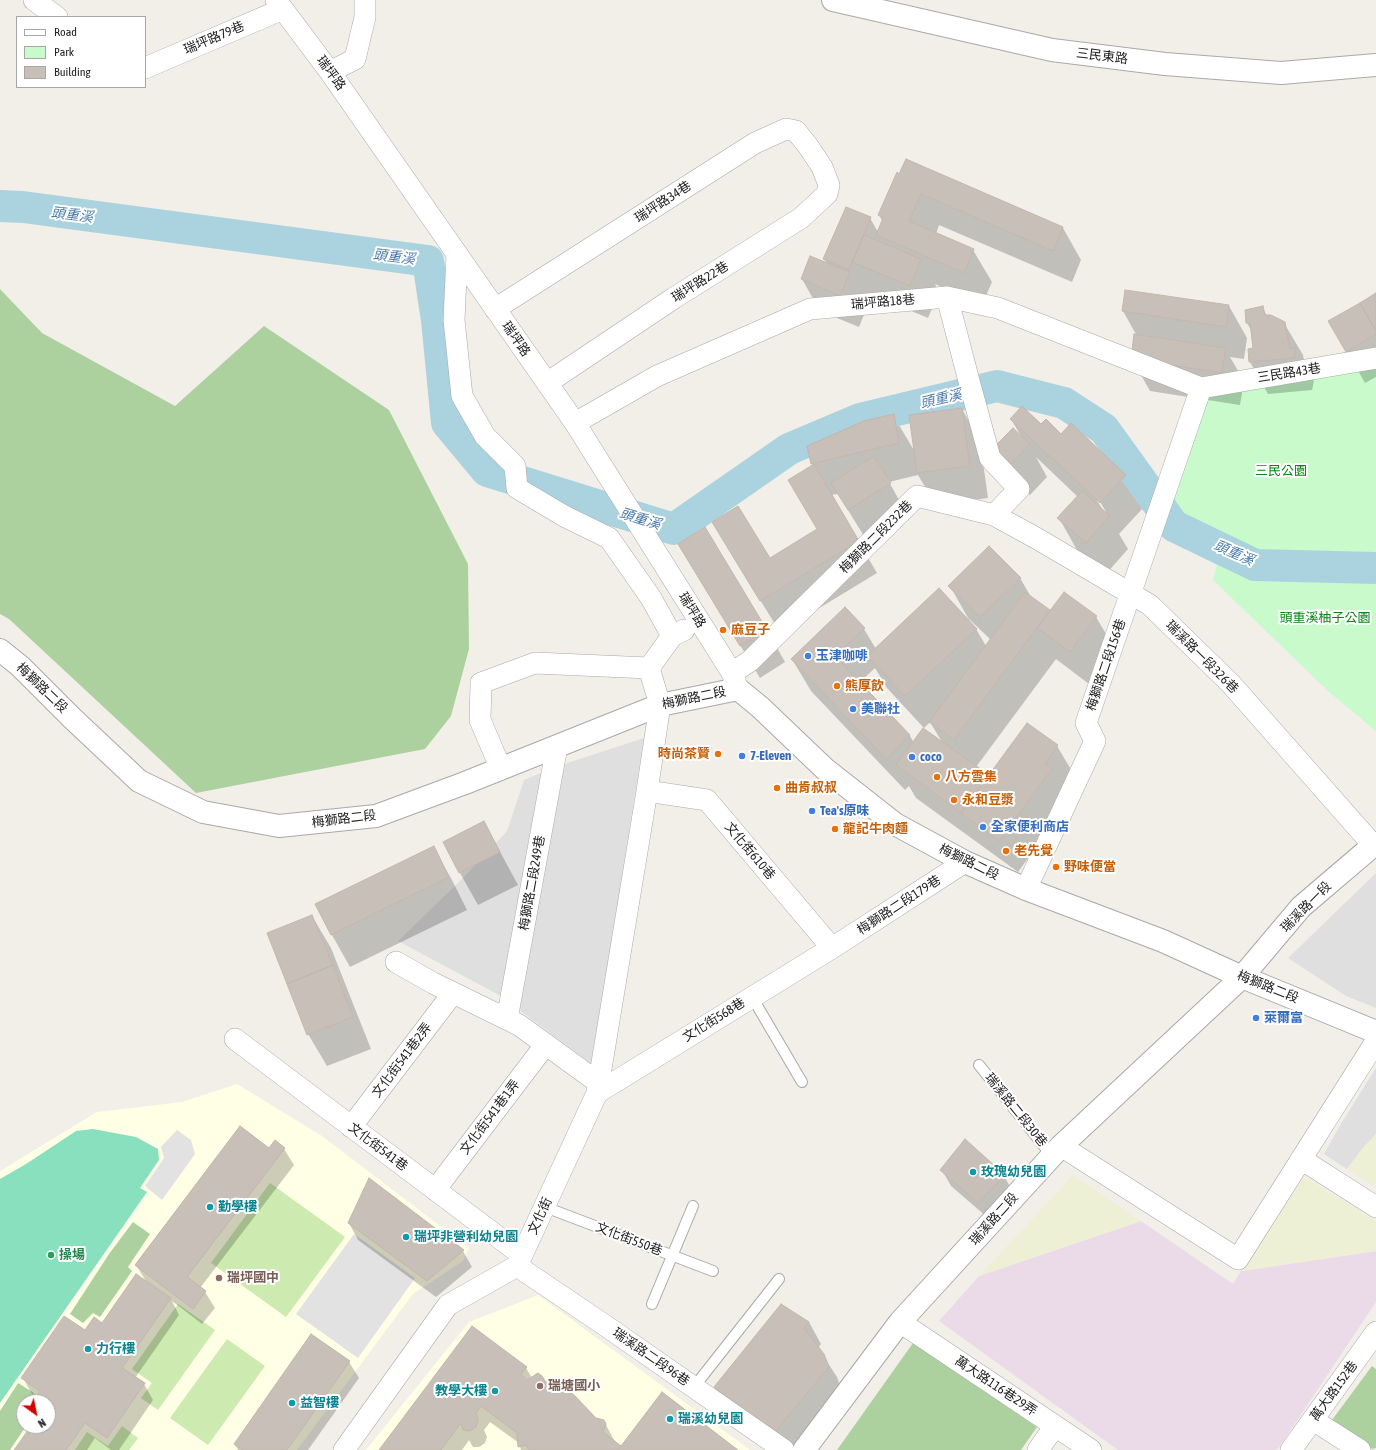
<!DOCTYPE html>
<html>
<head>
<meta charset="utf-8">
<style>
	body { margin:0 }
	#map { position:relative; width:1376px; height:1450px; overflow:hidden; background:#f2efe9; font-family:"Asap Condensed",sans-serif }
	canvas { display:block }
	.legend { position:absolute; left:16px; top:16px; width:130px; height:72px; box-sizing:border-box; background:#fff; border:1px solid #a7a7a7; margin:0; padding:5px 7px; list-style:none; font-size:12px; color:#222 }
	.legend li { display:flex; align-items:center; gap:8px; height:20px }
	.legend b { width:20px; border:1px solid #a7a7a7 }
	.north { position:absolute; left:16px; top:1394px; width:40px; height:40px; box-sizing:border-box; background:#fff; border:1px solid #a7a7a7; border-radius:50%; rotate:147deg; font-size:11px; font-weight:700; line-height:16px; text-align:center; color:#222 }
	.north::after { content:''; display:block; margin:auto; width:14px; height:18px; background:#d40000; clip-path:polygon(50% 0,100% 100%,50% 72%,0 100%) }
</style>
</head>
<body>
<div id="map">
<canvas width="1376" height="1450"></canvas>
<ul class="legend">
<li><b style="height:5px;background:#fff"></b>Road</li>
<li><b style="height:11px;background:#c8facc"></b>Park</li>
<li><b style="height:11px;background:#c7bfb8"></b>Building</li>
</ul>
<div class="north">N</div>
</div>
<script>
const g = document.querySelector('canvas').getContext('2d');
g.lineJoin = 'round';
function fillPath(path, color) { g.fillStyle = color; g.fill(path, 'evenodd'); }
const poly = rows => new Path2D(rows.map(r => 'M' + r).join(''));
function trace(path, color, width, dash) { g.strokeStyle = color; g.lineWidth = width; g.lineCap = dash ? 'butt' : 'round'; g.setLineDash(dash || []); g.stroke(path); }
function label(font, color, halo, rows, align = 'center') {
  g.font = font + ' "Asap Condensed","Noto Sans TC",sans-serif'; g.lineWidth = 4; g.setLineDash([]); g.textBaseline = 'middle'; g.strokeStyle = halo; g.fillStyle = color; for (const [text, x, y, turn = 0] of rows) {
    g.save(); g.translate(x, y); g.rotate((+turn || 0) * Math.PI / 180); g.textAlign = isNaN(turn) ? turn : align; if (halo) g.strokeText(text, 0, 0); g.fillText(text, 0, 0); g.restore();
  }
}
const residential = poly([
	[644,738,592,1064,499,995,398,941,462,879,507,831,524,780,555,767],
	[1376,873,1376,1008,1346,996,1288,958],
	[1376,1068,1376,1134,1363,1148,1347,1169,1324,1154,1342,1122]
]);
const industrial = poly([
	[1141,1221,1233,1284,1241,1271,1376,1251,1376,1302,1278,1449,1273,1450,1118,1450,939,1321,979,1276]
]);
const education = poly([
	[237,1084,322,1136,469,1248,463,1261,413,1294,297,1450,0,1450,0,1171,97,1112,182,1102],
	[24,1402,48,1402,48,1426,24,1426],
	[538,1295,750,1450,366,1450,469,1322]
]);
const farmland = poly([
	[1376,1134,1376,1188,1347,1169,1363,1148],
	[1073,1175,1141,1221,979,1276],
	[1304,1177,1376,1221,1376,1251,1241,1271]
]);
const grass = poly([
	[270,1183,345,1237,286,1317,211,1263],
	[178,1304,215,1330,158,1410,141,1398,152,1383,132,1369],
	[227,1339,265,1366,208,1445,170,1418],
	[122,1426,138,1438,129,1450,75,1450,87,1432,108,1446]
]);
const forest = poly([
	[0,289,42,333,175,406,264,326,389,410,468,564,469,649,451,716,425,749,196,793,9,619,0,614],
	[133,1222,150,1234,128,1267,132,1271,100,1317,93,1313,83,1323,70,1314,109,1254],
	[913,1343,1037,1427,1021,1450,837,1450],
	[1372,1366,1376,1369,1376,1448,1372,1449,1332,1420],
	[18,1383,34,1393,28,1402,24,1402,24,1426,26,1426,10,1450,0,1450,0,1411]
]);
const park = poly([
	[1376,359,1376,731,1328,691,1213,580,1221,548,1174,526,1158,503,1201,388]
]);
const pitch = poly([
	[93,1129,136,1137,158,1149,159,1160,140,1188,147,1192,0,1403,0,1179,26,1164,76,1131]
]);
const parking = poly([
	[177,1130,191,1140,195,1154,162,1200,145,1186,164,1158,161,1147],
	[354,1234,415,1278,358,1358,296,1314]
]);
const shadow = poly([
	[906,160,1063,228,1081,260,1072,282,939,225,936,234,973,250,992,282,982,305,935,284,939,292,928,318,871,294,868,305,859,327,820,311,802,279,827,264,824,259,870,218,878,232,883,222,879,215],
	[1376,294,1376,377,1365,383,1330,321],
	[1229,306,1247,338,1244,359,1230,357,1244,381,1240,405,1150,391,1132,359,1137,336,1123,311],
	[1262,307,1267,316,1284,323,1303,355,1305,366,1314,381,1312,390,1268,394,1250,362,1254,349,1252,332,1247,323,1246,310],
	[962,409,980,441,988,498,936,505,918,475,889,482,908,516,867,541,838,494,831,495,877,573,780,632,732,555,770,560,818,530,813,466,812,463,893,415,915,452],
	[1011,419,1041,425,1061,435,1125,476,1143,508,1119,534,1128,549,1105,575,1077,550,1059,518,1078,497,1036,457,1047,477,1030,495,1014,480,996,448,1022,438],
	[1098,498,1106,512,1104,512,1096,499],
	[679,544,767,630,785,662,760,678],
	[1020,578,1031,597,1050,612,1096,617,1115,649,1089,684,1056,659,976,767,989,777,1057,746,1076,778,1069,802,1018,872,916,798,909,786,905,790,811,691,792,659,864,629,876,649,976,629,986,646,991,640,968,618,950,586],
	[875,668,887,688,924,728,930,722,942,742,914,743,910,736,859,683],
	[484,822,518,885,478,905,460,873],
	[433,847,452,880,467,910,350,967,332,935,317,904],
	[312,916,331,948,371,1049,327,1066,308,1034],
	[269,1149,284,1149,294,1165,200,1288,205,1292,215,1308,202,1324,172,1301,179,1315,135,1378,144,1384,153,1400,119,1450,111,1450,95,1438,87,1450,15,1450,32,1426,48,1426,48,1402,34,1402,37,1398,32,1394,23,1378,85,1331,102,1324,146,1281,136,1265],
	[942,1170,1004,1176,1013,1192,988,1218,951,1186],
	[349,1223,463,1251,472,1267,436,1297,358,1240],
	[782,1305,809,1322,821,1344,818,1348,837,1377,841,1389,790,1450,728,1409,715,1388],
	[349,1362,359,1378,308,1450,238,1450,235,1444],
	[526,1368,532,1378,545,1382,596,1419,606,1425,615,1442,621,1447,737,1450,521,1450,519,1443,490,1422,484,1430,487,1437,485,1443,479,1447,473,1447,469,1440,462,1450,380,1450]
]);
const river = poly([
	[0,206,23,207,428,261,437,320,447,423,487,471,674,529,789,449,860,419,997,386,1064,403,1104,429,1174,526,1255,565,1376,568]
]);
const building = poly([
	[906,159,1063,227,1053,251,921,194,909,221,974,249,964,273,876,235,883,218,878,215,897,172,899,174,906,159],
	[846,207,871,217,849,270,823,259,846,207],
	[864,235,921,259,910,286,852,262,864,235],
	[810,256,850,272,840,296,801,279,810,256],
	[1125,290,1229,305,1226,327,1122,311,1125,290],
	[1376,293,1376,331,1360,303,1376,293],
	[1360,303,1376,331,1376,334,1346,352,1328,321,1360,303],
	[1263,306,1265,315,1271,315,1285,322,1290,349,1296,348,1294,358,1249,362,1248,349,1253,348,1250,323,1246,323,1245,310,1263,306],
	[1134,334,1226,348,1222,373,1131,359,1134,334],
	[1022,406,1041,424,1046,419,1061,434,1071,423,1126,475,1100,503,1010,419,1022,406],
	[962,408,970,466,917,473,909,415,962,408],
	[894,414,899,443,811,464,807,446,864,421,894,414],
	[1013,428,1030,444,1011,464,994,447,1013,428],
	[874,456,891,483,848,510,831,483,874,456],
	[814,464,859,541,760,601,712,522,738,506,770,558,817,529,788,480,814,464],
	[1082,491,1110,516,1086,543,1057,518,1082,491],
	[705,527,767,630,740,646,678,544,705,527],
	[989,546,1021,578,980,617,948,586,989,546],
	[939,588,977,629,905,696,867,656,939,588],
	[1025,592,1050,610,954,740,929,722,1025,592],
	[1064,592,1097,616,1070,652,1037,628,1064,592],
	[845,607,865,628,835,656,910,735,886,759,791,659,845,607],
	[1027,723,1058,745,1045,764,1052,769,999,841,961,813,1027,723],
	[923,728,989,775,961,813,896,765,923,728],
	[484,821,500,852,459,873,443,842,484,821],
	[434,846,449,877,331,935,315,904,434,846],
	[312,915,333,965,287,984,267,933,312,915],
	[333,965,353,1017,307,1035,287,984,333,965],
	[240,1126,269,1148,275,1140,285,1148,187,1277,206,1291,193,1309,135,1265,240,1126],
	[965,1139,1005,1175,978,1203,940,1170,965,1139],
	[369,1178,464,1250,427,1281,348,1223,369,1178],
	[136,1274,171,1298,122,1368,145,1383,107,1438,85,1423,66,1450,14,1450,31,1426,48,1426,48,1402,33,1402,40,1391,21,1378,64,1316,85,1330,94,1317,102,1323,136,1274],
	[781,1304,809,1322,804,1328,824,1354,829,1367,774,1433,714,1387,781,1304],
	[472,1326,527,1367,521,1374,527,1380,538,1373,542,1376,545,1381,561,1387,574,1395,596,1418,604,1420,606,1424,603,1432,621,1446,618,1450,529,1450,526,1445,518,1447,517,1433,481,1406,476,1413,478,1420,476,1427,470,1431,463,1430,461,1423,441,1450,379,1450,472,1326],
	[311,1334,350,1361,287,1450,242,1450,234,1444,311,1334],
	[662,1392,738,1450,618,1450,662,1392]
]);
const service = poly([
	[752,997,802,1082],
	[979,1065,1052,1156],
	[545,1207,713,1271],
	[652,1304,693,1206],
	[694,1387,779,1279]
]);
const minor = poly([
	[34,0,57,17],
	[276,0,330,72,575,423,732,673,738,689],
	[145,68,283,9],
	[330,72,355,59,365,17,365,0],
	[457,254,454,320,462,396,485,436,515,466,517,488,564,516,609,538,651,598,672,636],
	[495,309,755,143,786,129,796,131,808,146,822,167,829,185,827,194,801,218,674,298,547,383],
	[1201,388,1376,358],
	[575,423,657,376,810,309,947,297,998,308,1201,388],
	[994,515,1036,538,1150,605,1231,684,1373,845],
	[649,668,672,636,684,630],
	[732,673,750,661,917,496,994,515,1019,489,990,458,969,381,947,297],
	[647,791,707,800,832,948],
	[1026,889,1095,741,1086,723,1201,388],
	[396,962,433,983,519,1025,599,1083],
	[507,1019,557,746],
	[235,1039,522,1255],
	[597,1093,832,948,965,862],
	[351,1127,453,993],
	[1061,1146,1238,1259,1376,1041],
	[1301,1159,1376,1207],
	[435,1190,546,1044],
	[517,1266,606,1326,784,1450],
	[900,1322,1091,1450],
	[1313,1420,1360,1450],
	[344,1450,448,1305,517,1266,597,1093,647,791,660,705,649,668,535,663,481,683,480,720,501,769],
	[1038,1450,1055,1426],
	[1291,1450,1376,1332]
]);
const tertiary = poly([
	[833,0,1052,50,1165,64,1281,73,1376,65],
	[0,650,20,666,72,718,139,781,203,812,279,826,376,816,465,783,660,705,738,689,760,707,825,769,895,824,965,862,1026,889,1163,941,1242,977,1376,1032],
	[804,1450,900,1322,1061,1146,1242,977,1301,907,1376,843]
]);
const markers = [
	[723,630,4,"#e8710a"],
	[808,656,4,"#3f7fe0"],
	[837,686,4,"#e8710a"],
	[853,709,4,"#3f7fe0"],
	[718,754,4,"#e8710a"],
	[742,756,4,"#3f7fe0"],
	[912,757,4,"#3f7fe0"],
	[937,777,4,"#e8710a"],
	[777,788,4,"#e8710a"],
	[954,800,4,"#e8710a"],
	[812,811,4,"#3f7fe0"],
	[983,827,4,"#3f7fe0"],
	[835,829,4,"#e8710a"],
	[1006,851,4,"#e8710a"],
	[1056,867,4,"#e8710a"],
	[1256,1018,4,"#3f7fe0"],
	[973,1172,4,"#0f9aa8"],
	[210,1207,4,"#0f9aa8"],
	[406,1237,4,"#0f9aa8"],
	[51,1255,4,"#2e9e5b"],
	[219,1278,4,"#8d6e63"],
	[88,1349,4,"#0f9aa8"],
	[540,1386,4,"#8d6e63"],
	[495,1391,4,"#0f9aa8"],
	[292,1403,4,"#0f9aa8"],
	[670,1419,4,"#0f9aa8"]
];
const streetNames = [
	["瑞坪路79巷",214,38,-23],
	["三民東路",1102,56,7],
	["瑞坪路",331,73,54],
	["瑞坪路34巷",663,202,-33],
	["瑞坪路22巷",700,282,-32],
	["瑞坪路18巷",883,302,-5],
	["瑞坪路",516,339,55],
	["三民路43巷",1289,373,-9],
	["梅獅路二段232巷",876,537,-45],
	["瑞坪路",692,610,58],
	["瑞溪路一段326巷",1202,657,45],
	["梅獅路二段156巷",1106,665,-71],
	["梅獅路二段",42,688,44],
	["梅獅路二段",694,698,-12],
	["梅獅路二段",344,819,-7],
	["文化街610巷",750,851,50],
	["梅獅路二段",969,862,26],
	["梅獅路二段249巷",532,883,-80],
	["梅獅路二段179巷",899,905,-33],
	["瑞溪路一段",1306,907,-45],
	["梅獅路二段",1268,987,22],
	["文化街568巷",714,1020,-32],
	["文化街541巷2弄",402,1060,-53],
	["瑞溪路二段30巷",1016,1110,51],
	["文化街541巷1弄",490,1117,-53],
	["文化街541巷",378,1147,37],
	["文化街",540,1216,-65],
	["瑞溪路二段",994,1219,-48],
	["文化街550巷",629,1239,21],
	["瑞溪路二段96巷",651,1357,35],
	["萬大路116巷29弄",996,1386,34],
	["萬大路152巷",1334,1391,-54]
];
const parkNames = [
	["三民公園",1281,471],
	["頭重溪柚子公園",1325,618]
];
const foodNames = [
	["麻豆子",731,630],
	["熊厚飲",845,686],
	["時尚茶贊",710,754,"right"],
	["八方雲集",945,777],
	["曲肯叔叔",785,788],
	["永和豆漿",962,800],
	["龍記牛肉麵",843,829],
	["老先覺",1014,851],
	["野味便當",1064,867]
];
const shopNames = [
	["玉津咖啡",816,656],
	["美聯社",861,709],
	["7-Eleven",750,756],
	["coco",920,757],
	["Tea's原味",820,811],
	["全家便利商店",991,827],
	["萊爾富",1264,1018]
];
const cultureNames = [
	["玫瑰幼兒園",981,1172],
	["勤學樓",218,1207],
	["瑞坪非營利幼兒園",414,1237],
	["力行樓",96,1349],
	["教學大樓",487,1391,"right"],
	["益智樓",300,1403],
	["瑞溪幼兒園",678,1419]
];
const leisureNames = [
	["操場",59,1255]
];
const educationNames = [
	["瑞坪國中",227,1278],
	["瑞塘國小",548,1386]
];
const waterNames = [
	["頭重溪",72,215,7],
	["頭重溪",394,257,7],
	["頭重溪",941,399,-13],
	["頭重溪",640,519,17],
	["頭重溪",1234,553,24]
];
fillPath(residential, '#e0dfdf');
fillPath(industrial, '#ebdbe8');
fillPath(education, '#ffffe5');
fillPath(farmland, '#eef0d5');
fillPath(grass, '#cdebb0');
fillPath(forest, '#add19e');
fillPath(park, '#c8facc');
fillPath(pitch, '#88e0be');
fillPath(parking, '#e2e2e2');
fillPath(shadow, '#0003');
trace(river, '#aad3df', 32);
fillPath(building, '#c7bfb8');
trace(building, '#c4b6ab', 1);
trace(service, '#a9a9a9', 12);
trace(minor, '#a9a9a9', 22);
trace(tertiary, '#a9a9a9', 24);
trace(service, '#fff', 10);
trace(minor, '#fff', 21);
trace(tertiary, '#fff', 22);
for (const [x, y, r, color] of markers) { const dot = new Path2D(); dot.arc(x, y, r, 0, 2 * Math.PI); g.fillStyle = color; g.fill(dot); trace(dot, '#fff', 1.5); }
label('13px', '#222', '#fff', streetNames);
label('13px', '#0c8416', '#fff', parkNames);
label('bold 13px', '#c56008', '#fff', foodNames, 'left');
label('bold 13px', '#366cbe', '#fff', shopNames, 'left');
label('bold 13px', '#0d838f', '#fff', cultureNames, 'left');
label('bold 13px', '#27864d', '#fff', leisureNames, 'left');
label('bold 13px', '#785e54', '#fff', educationNames, 'left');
label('italic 14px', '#4a7aab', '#fff', waterNames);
</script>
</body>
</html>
